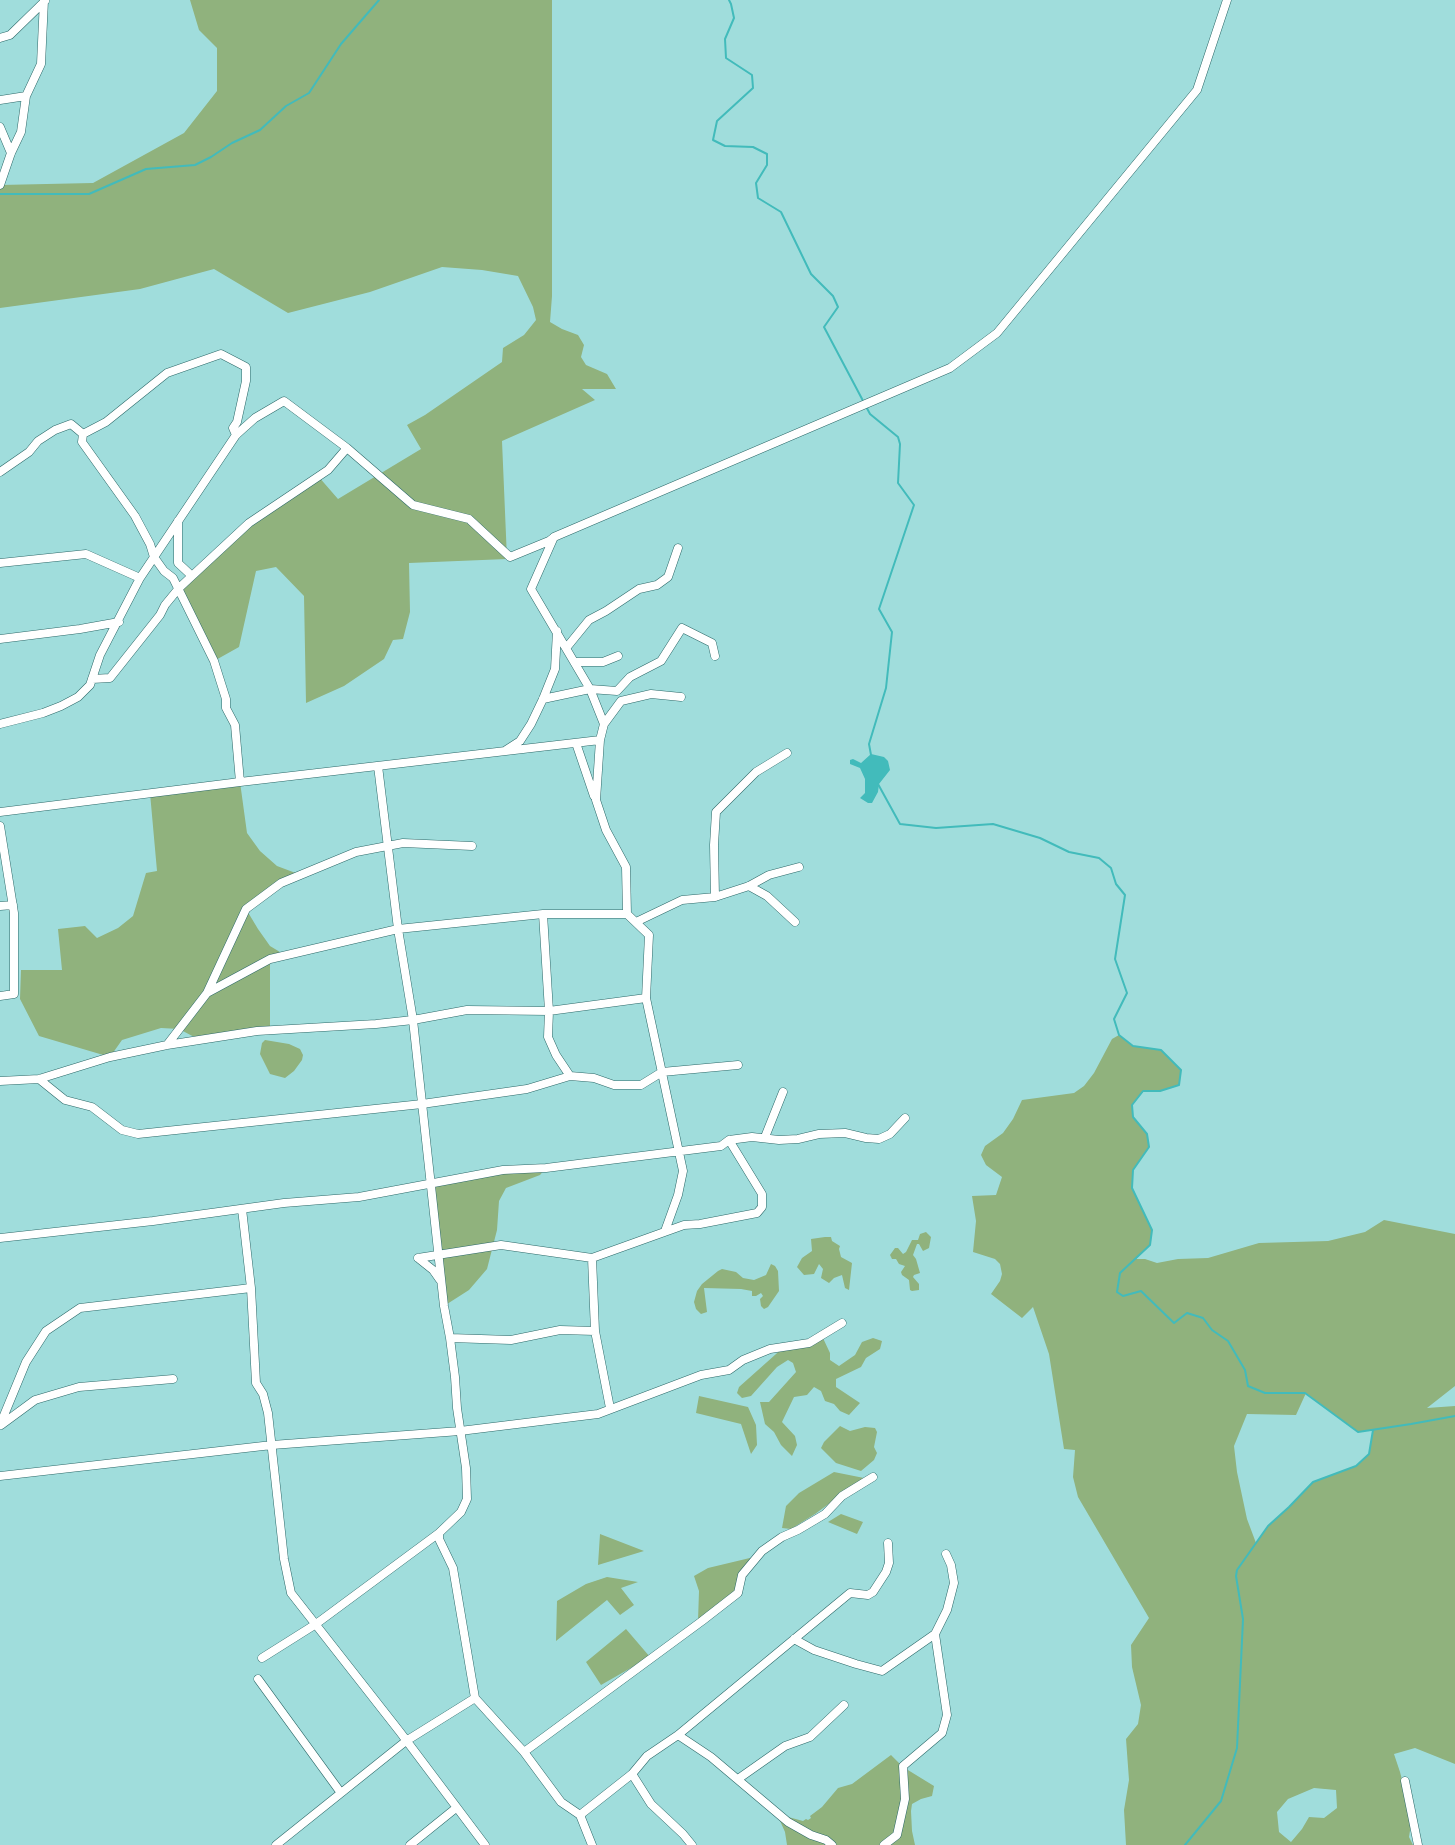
<!DOCTYPE html>
<html>
<head>
<meta charset="utf-8">
<style>
	body { margin:0 }
	canvas { display:block; background:#a0dddc }
</style>
</head>
<body>
<canvas width="1455" height="1845"></canvas>
<script>
const g = document.querySelector('canvas').getContext('2d');
g.lineJoin = 'round';
function fillPath(path, color) { g.fillStyle = color; g.fill(path, 'evenodd'); }
const poly = rows => new Path2D(rows.map(r => 'M' + r).join(''));
function trace(path, color, width, dash) { g.strokeStyle = color; g.lineWidth = width; g.lineCap = dash ? 'butt' : 'round'; g.setLineDash(dash || []); g.stroke(path); }
const green = poly([
	[190,0,552,0,552,296,550,322,562,329,578,335,584,345,581,357,586,365,607,374,616,389,582,389,595,400,502,441,507,559,409,563,410,612,403,639,393,640,384,659,344,686,306,703,304,596,276,567,256,571,239,647,214,661,179,588,249,523,318,476,338,499,421,449,407,425,425,415,502,362,503,348,524,335,536,320,533,307,518,276,482,270,442,267,370,292,288,313,214,269,140,289,0,308,0,185,93,183,184,133,217,91,217,48,199,30],
	[240,782,247,833,260,851,277,866,301,875,282,883,246,909,258,929,270,946,285,955,270,959,270,1029,200,1040,179,1029,161,1028,122,1040,110,1057,39,1036,20,999,21,970,62,970,58,929,85,926,97,938,118,928,133,916,146,873,157,871,150,793],
	[1119,1035,1133,1046,1161,1050,1181,1070,1179,1085,1160,1091,1143,1092,1132,1105,1133,1117,1147,1134,1149,1147,1133,1170,1132,1188,1152,1230,1150,1245,1136,1259,1145,1259,1157,1263,1178,1259,1208,1258,1259,1243,1328,1241,1365,1232,1384,1220,1455,1234,1455,1386,1427,1408,1455,1406,1455,1764,1415,1748,1394,1754,1400,1772,1412,1818,1409,1837,1413,1845,1126,1845,1124,1810,1129,1780,1126,1739,1138,1724,1141,1705,1132,1667,1131,1645,1149,1618,1078,1497,1073,1477,1075,1450,1064,1449,1049,1354,1033,1307,1022,1318,991,1294,1000,1281,1002,1274,1000,1264,995,1259,973,1252,976,1221,972,1196,996,1195,1002,1177,986,1165,981,1155,985,1146,1003,1133,1013,1119,1022,1100,1074,1093,1084,1086,1094,1073,1112,1039],
	[1306,1393,1358,1432,1373,1430,1369,1454,1356,1466,1313,1482,1289,1507,1268,1526,1256,1543,1247,1519,1237,1472,1234,1446,1247,1414,1296,1415],
	[1314,1788,1336,1790,1337,1808,1324,1818,1309,1817,1302,1829,1291,1842,1279,1832,1277,1812,1288,1799],
	[265,1040,289,1044,300,1049,303,1055,302,1060,294,1071,285,1078,270,1074,260,1054,262,1043],
	[546,1168,540,1175,506,1188,499,1201,497,1230,487,1269,469,1290,444,1306,431,1184,472,1175],
	[926,1232,931,1237,929,1248,923,1251,919,1244,917,1244,913,1255,916,1259,920,1273,914,1275,913,1277,919,1284,919,1290,912,1291,910,1290,909,1280,902,1275,901,1272,905,1266,899,1264,896,1259,892,1259,890,1255,895,1248,898,1248,903,1254,906,1252,912,1240,918,1240,920,1234],
	[825,1237,831,1237,832,1241,840,1246,839,1249,841,1257,852,1263,849,1290,845,1288,842,1275,834,1278,829,1283,821,1278,823,1269,819,1264,814,1274,804,1275,797,1267,802,1258,812,1251,811,1239],
	[771,1264,775,1266,778,1271,779,1291,768,1307,764,1309,761,1306,760,1299,763,1296,761,1293,756,1296,752,1296,752,1291,741,1289,704,1288,707,1312,701,1314,696,1309,694,1302,697,1291,702,1284,718,1271,722,1269,736,1272,743,1278,754,1280,766,1275],
	[822,1336,830,1353,830,1360,839,1366,855,1355,862,1342,873,1338,882,1341,880,1349,866,1358,861,1367,836,1379,836,1387,860,1403,849,1415,840,1411,834,1404,825,1401,821,1391,814,1387,807,1395,794,1397,782,1422,795,1436,797,1445,792,1456,781,1445,774,1432,765,1424,760,1402,769,1402,796,1372,793,1363,788,1360,777,1367,751,1396,742,1398,737,1393,739,1387,785,1346],
	[699,1396,748,1407,756,1425,757,1445,751,1454,741,1424,696,1413],
	[840,1426,850,1431,865,1427,875,1428,877,1432,874,1447,877,1453,874,1460,861,1471,836,1463,821,1448,824,1442],
	[834,1472,864,1478,815,1514,791,1529,782,1528,786,1506,799,1493],
	[841,1514,863,1522,857,1534,828,1522],
	[600,1534,644,1551,598,1565],
	[754,1557,736,1592,698,1621,699,1591,694,1576,708,1568],
	[607,1577,638,1582,621,1588,634,1605,620,1615,607,1600,556,1641,557,1601,586,1584],
	[626,1629,650,1657,601,1685,586,1662],
	[891,1755,903,1767,934,1786,932,1796,921,1799,912,1804,911,1811,912,1831,915,1845,787,1845,785,1832,777,1814,803,1821,806,1819,808,1820,811,1818,810,1816,822,1807,838,1788,852,1784]
]);
const water = poly([
	[871,754,884,757,888,761,890,770,879,784,878,792,872,803,868,803,860,798,865,793,865,779,860,768,850,764,850,760,853,759,861,763]
]);
const stream = poly([
	[729,0,731,4,734,18,725,39,726,58,752,75,753,88,717,121,713,140,725,146,753,147,767,154,767,165,756,183,758,198,781,212,811,274,833,296,838,307,824,327,870,414,898,437,900,444,898,483,914,505,879,609,892,632,886,688,869,744,871,755],
	[0,194,89,194,146,169,195,165,211,157,232,143,260,130,286,106,309,93,341,44,379,0],
	[878,784,900,824,936,828,993,824,1040,838,1069,852,1099,858,1111,868,1116,884,1125,895,1115,959,1127,993,1114,1019,1119,1035,1133,1046,1161,1050,1181,1070,1179,1085,1160,1091,1143,1091,1132,1105,1133,1117,1147,1134,1149,1147,1133,1170,1132,1188,1152,1230,1150,1245,1120,1273,1117,1292,1123,1296,1141,1291,1174,1323,1187,1313,1203,1318,1212,1330,1228,1341,1245,1370,1248,1386,1265,1393,1305,1393,1358,1432,1411,1424,1455,1416],
	[1185,1845,1221,1801,1237,1748,1243,1619,1236,1576,1237,1570,1268,1526,1289,1507,1313,1482,1356,1466,1369,1454,1373,1430]
]);
const street = poly([
	[0,38,10,35,45,1],
	[0,100,26,96],
	[0,127,11,153],
	[0,185,11,153,21,132,26,96,41,64,44,0],
	[83,434,82,442,135,516,150,544,154,557,164,571,173,578,214,661,226,699,226,708,235,725,240,782],
	[83,434,106,422,167,373,221,354,246,367,246,381,237,422,233,428,236,435],
	[0,472,29,452,38,441,55,430,71,424,83,434],
	[178,521,178,563,192,576],
	[0,563,86,554,140,578],
	[0,639,80,629,119,622],
	[567,647,589,620,606,611,639,589,657,585,668,577,678,548],
	[575,662,603,662,618,656],
	[92,679,110,678,160,615,165,605,179,588,249,523,328,470,347,448],
	[543,699,590,689,617,691,630,677,661,661,682,628,712,643,715,656],
	[0,724,43,713,61,706,78,697,90,685,100,655,140,578,236,435,255,418,284,401,347,448,413,505,469,519,510,557,549,541,553,538],
	[604,724,621,701,651,694,681,697],
	[576,743,594,796],
	[506,750,520,741,531,724,543,699,555,669,557,631],
	[378,766,398,929,413,1020,444,1306,450,1338,455,1377,457,1408,466,1468,467,1499,461,1512,439,1533,439,1539,453,1568,475,1698,524,1752,561,1802,580,1815,592,1845],
	[0,812,240,782,600,740],
	[0,826,14,913,14,994,0,996],
	[749,886,767,896,795,922],
	[715,897,714,845,716,812,756,772,787,753],
	[0,906,13,905],
	[543,914,549,1011,548,1037,556,1055,570,1076],
	[627,914,626,867,606,830,596,800,600,740,604,724,590,689,531,589,554,537,950,368,997,333,1197,90,1227,0],
	[636,922,682,900,715,897,749,886,769,875,799,867],
	[207,993,246,909,281,883,356,852,403,843,472,846],
	[167,1045,207,993,270,959,398,929,543,914,627,914,649,935,646,998,683,1171,678,1195,665,1231],
	[39,1079,65,1100,92,1107,122,1130,138,1134,422,1104,527,1089,570,1076,594,1078,614,1085,641,1085,662,1072,738,1065],
	[0,1081,39,1079,110,1057,167,1045,257,1031,376,1024,413,1020,467,1010,549,1011,646,998],
	[765,1137,783,1092],
	[242,1209,251,1288,256,1383,263,1394,268,1413,284,1559,291,1593,400,1732,485,1845],
	[0,1238,153,1221,284,1203,359,1197,503,1170,546,1168,721,1146,729,1140,752,1137,779,1140,798,1139,819,1134,845,1133,866,1138,879,1139,890,1134,905,1118],
	[418,1258,501,1245,592,1258,684,1225,700,1224,757,1213,762,1207,762,1194,729,1140],
	[418,1258,433,1270,440,1280],
	[592,1258,595,1331,610,1408],
	[450,1338,511,1340,560,1330,595,1331],
	[0,1425,26,1362,46,1331,80,1308,251,1288],
	[1,1425,35,1400,79,1387,173,1379],
	[0,1476,272,1445,460,1431,598,1414,701,1375,729,1370,743,1360,770,1349,809,1343,842,1323],
	[794,1639,814,1650,856,1664,882,1671,935,1634],
	[262,1658,316,1624,439,1533],
	[258,1679,341,1793],
	[678,1735,711,1757,788,1822,811,1835,826,1840,832,1845],
	[524,1752,702,1621,738,1593,742,1575,762,1551,782,1537,798,1530,825,1514,842,1496,873,1477],
	[632,1774,651,1804,683,1834,692,1845],
	[738,1779,785,1746,810,1737,844,1705],
	[1405,1781,1418,1845],
	[580,1815,632,1774,647,1756,678,1735,850,1593,868,1595,873,1592,886,1572,889,1563,888,1543],
	[276,1845,406,1741,475,1698],
	[410,1845,456,1808],
	[884,1845,897,1835,905,1799,903,1766,942,1733,947,1715,935,1634,947,1610,954,1583,951,1565,946,1554]
]);
fillPath(green, '#90b27d');
fillPath(water, '#42bbbb');
trace(stream, '#42bbbb', 2);
trace(street, '#2c6969', 9);
trace(street, '#fff', 8);
</script>
</body>
</html>
